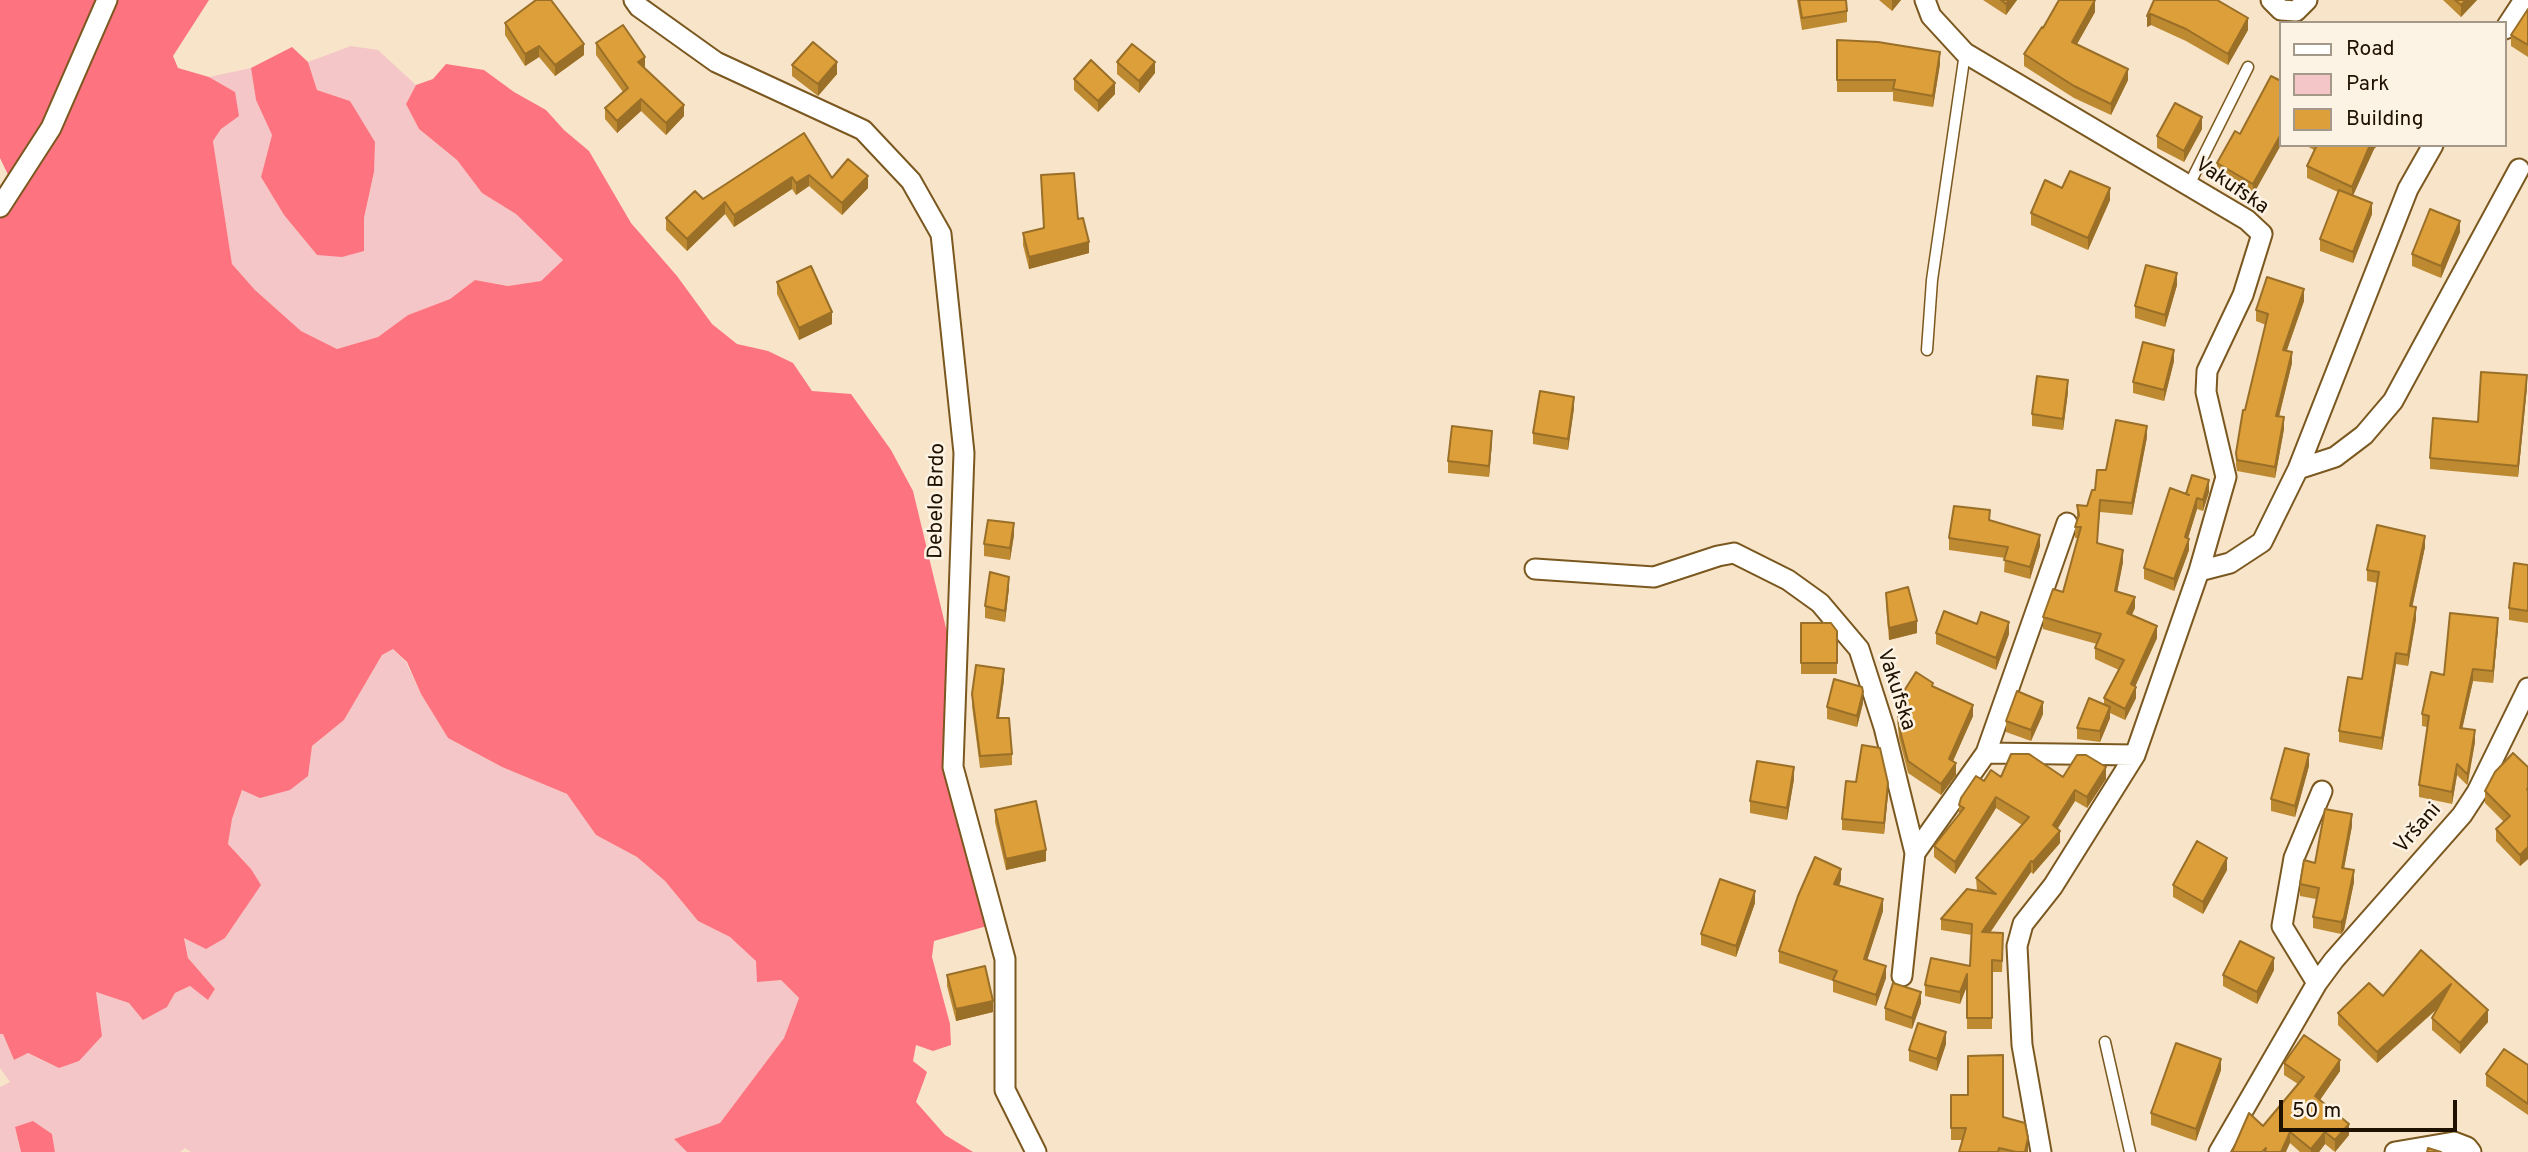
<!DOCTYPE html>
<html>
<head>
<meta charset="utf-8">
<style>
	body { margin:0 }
	#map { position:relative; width:2528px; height:1152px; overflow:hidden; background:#f8e4c8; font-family:Overpass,sans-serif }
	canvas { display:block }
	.legend { position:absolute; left:2279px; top:21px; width:228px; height:126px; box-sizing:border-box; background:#fdf3e5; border:2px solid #a49989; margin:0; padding:9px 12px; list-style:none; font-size:21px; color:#1f1100 }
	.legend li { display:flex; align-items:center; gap:14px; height:35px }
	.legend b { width:35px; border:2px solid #a49989 }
	.scale { position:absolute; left:2279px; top:1100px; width:178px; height:32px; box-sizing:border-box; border:4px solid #1f1100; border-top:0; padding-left:9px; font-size:21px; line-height:24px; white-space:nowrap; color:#1f1100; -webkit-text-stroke:5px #fdf3e5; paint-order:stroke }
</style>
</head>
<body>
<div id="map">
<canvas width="2528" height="1152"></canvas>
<ul class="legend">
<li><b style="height:9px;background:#fff"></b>Road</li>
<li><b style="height:19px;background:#f5c6c7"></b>Park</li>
<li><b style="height:19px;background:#dc9f39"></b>Building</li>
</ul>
<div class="scale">50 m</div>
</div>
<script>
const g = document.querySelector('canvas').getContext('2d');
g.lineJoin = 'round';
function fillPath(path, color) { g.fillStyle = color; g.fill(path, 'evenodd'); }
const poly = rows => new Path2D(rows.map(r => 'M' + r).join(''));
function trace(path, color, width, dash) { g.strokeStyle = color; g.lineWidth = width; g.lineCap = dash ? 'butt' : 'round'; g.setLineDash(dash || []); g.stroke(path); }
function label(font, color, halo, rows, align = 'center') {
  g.font = font + ' Overpass,sans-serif'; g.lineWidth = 5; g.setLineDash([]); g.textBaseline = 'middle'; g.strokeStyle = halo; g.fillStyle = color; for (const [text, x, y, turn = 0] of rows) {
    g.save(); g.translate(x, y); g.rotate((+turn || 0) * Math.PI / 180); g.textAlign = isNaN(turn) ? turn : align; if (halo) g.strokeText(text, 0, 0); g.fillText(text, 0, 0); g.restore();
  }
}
const green = poly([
	[351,46,378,50,416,85,406,104,419,129,457,160,482,193,516,214,563,260,542,281,508,286,475,280,450,299,408,315,378,337,337,349,301,331,255,290,232,264,213,141,221,129,235,92,209,77,251,68,256,100,272,135,261,177,284,215,317,255,364,251,364,218,374,172,350,101,317,90,308,62],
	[393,649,406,662,421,694,448,738,502,767,567,794,596,835,637,857,665,881,698,921,730,937,781,980,799,998,784,1038,720,1123,674,1139,687,1152,191,1152,185,1148,180,1152,55,1152,52,1134,15,1127,21,1152,0,1152,0,1087,10,1082,0,1068,0,1034,3,1034,14,1060,27,1053,59,1068,96,992,129,1003,167,1007,175,993,191,986,208,1000,215,989,188,958,184,937,225,938,240,915,251,869,228,844,232,819,242,790,312,746,344,720,382,655]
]);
const forest = poly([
	[0,0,209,0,173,56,178,68,209,77,235,92,239,116,221,129,213,141,232,264,255,290,301,331,337,349,378,337,408,315,450,299,475,280,508,286,541,281,563,260,516,214,482,193,457,160,419,129,406,104,416,85,433,79,446,64,484,70,514,92,546,110,564,130,589,151,631,223,677,276,712,324,737,344,768,351,793,363,812,391,851,394,891,450,913,491,952,653,964,785,987,926,934,941,932,957,950,1024,951,1045,933,1051,916,1045,913,1061,927,1072,916,1102,945,1135,973,1152,687,1152,674,1139,720,1123,784,1038,799,998,781,980,757,982,756,961,730,937,698,921,665,881,637,857,596,835,567,794,502,767,448,738,421,694,407,662,393,649,382,655,344,720,312,746,308,776,290,790,260,798,242,790,232,819,228,844,251,869,261,885,225,938,206,949,184,938,188,958,215,989,208,1000,190,986,175,993,167,1007,143,1020,129,1003,96,992,102,1036,79,1061,59,1068,28,1053,14,1060,3,1034,0,1034,0,202,11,181,0,158],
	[292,47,308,62,317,90,350,101,375,142,374,172,364,218,364,251,342,257,317,255,284,215,261,177,272,135,256,100,251,68],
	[33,1121,52,1134,55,1152,21,1152,15,1127]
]);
const service = poly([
	[2189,185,2248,67],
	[1927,350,1932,280,1965,53],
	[2105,1042,2130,1152]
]);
const minor = poly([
	[634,0,639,7,716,62,863,130,911,181,941,234,964,453,953,767,1005,959,1005,1090,1036,1152],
	[1925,0,1931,16,1965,53,2247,220,2262,234,2243,295,2207,371,2206,392,2226,477,2199,571,2135,755,2053,886,2023,924,2017,946,2022,1045,2041,1152],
	[2271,0,2281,10,2296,11,2307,0],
	[2505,29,2524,0],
	[0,207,51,128,107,0],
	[2298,469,2335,457,2364,435,2393,401,2519,169],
	[1535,569,1654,577,1718,556,1734,553,1788,580,1820,603,1859,649,1884,727,1915,853],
	[2199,571,2230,563,2262,542,2298,469,2408,189,2433,145],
	[1986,753,2067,523],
	[1902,976,1915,853,1986,753,2135,755],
	[2317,983,2282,926,2294,858,2322,791],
	[2219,1152,2317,983,2334,960,2462,815,2477,792,2528,688],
	[2395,1152,2454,1142,2467,1147,2471,1152]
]);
const wall = poly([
	[1797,0,1846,0,1847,11,1847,22,1802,30],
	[1879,0,1901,0,1892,11],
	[1983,0,2017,0,2006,15],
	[2154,0,2248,30,2228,65,2186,41,2151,25,2147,27],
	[2443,0,2477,0,2461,17],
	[2528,9,2528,57,2511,46,2511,35],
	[2095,12,2077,44,2128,80,2111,115,2074,98,2024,66,2024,54,2043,28],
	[505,23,584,55,555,76,539,57,525,66,505,35],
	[1837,40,1940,64,1933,107,1893,101,1893,92,1837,92],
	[596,43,645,68,684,116,666,135,641,111,617,133,605,119,605,108,623,92,596,55],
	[1117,62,1155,73,1139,93,1117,74],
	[792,65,837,74,818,96,792,76],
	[1074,79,1115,94,1098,112,1074,90],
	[2281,81,2253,195,2217,175,2217,163],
	[2202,129,2184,162,2157,148,2157,136],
	[804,133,832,178,868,188,842,215,809,186,796,195,792,189,734,227,725,214,687,251,666,230,666,218,703,199],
	[2305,145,2378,145,2374,149,2353,195,2372,214,2353,263,2320,251,2320,239,2338,192,2307,178,2307,166,2314,150],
	[1041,175,1078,219,1089,253,1029,269,1023,245,1023,233,1044,228],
	[2062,188,2110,200,2088,250,2031,225,2031,213],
	[2460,232,2441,278,2412,266,2412,254],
	[777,282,832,324,799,340,777,294],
	[2177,285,2165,327,2135,318,2135,306],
	[2304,301,2287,350,2292,363,2279,417,2284,429,2275,478,2237,471,2236,465,2236,453,2266,325,2256,321,2256,310],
	[2174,361,2164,401,2133,393,2133,382],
	[2527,387,2518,477,2430,469,2430,458],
	[2068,392,2063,430,2032,426,2032,414],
	[1574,408,1568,450,1533,444,1533,433],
	[2147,437,2132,515,2100,512,2097,543,2123,562,2117,592,2135,608,2132,615,2157,638,2135,686,2136,698,2125,720,2110,713,2110,718,2100,742,2077,739,2077,728,2104,704,2104,698,2119,670,2095,659,2095,648,2097,644,2043,629,2043,617,2063,592,2078,538,2075,538,2075,527,2077,518,2077,505,2087,506,2106,470],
	[1492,442,1489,477,1448,473,1448,461],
	[2209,492,2203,511,2197,509,2188,538,2189,550,2174,591,2144,579,2144,568,2186,494],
	[1990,520,2040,546,2030,579,2004,572,2005,558,1949,550,1949,538],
	[1014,535,1010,560,984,556,984,544],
	[2425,547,2412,607,2416,619,2408,666,2396,664,2382,750,2339,742,2339,731,2362,679,2378,583,2367,581,2367,570],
	[2528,565,2528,623,2509,620,2509,608],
	[1009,588,1005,622,985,618,985,606],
	[1886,593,1917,633,1889,640,1886,605],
	[1801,623,1837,631,1837,674,1801,674],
	[1977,624,2009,634,1996,670,1936,644,1936,633],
	[2498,629,2493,683,2473,681,2462,728,2475,742,2468,783,2467,785,2457,775,2452,804,2419,797,2419,785,2427,727,2422,726,2422,714,2444,675],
	[1004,680,999,718,1012,754,1012,765,980,768,972,706,972,694],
	[1933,687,1973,716,1953,761,1956,775,1941,795,1908,773,1899,738,1897,714,1897,702],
	[1863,703,1857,727,1827,719,1827,707],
	[2043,714,2031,741,2006,732,2006,721],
	[2309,766,2295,817,2271,811,2271,799],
	[2528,767,2528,859,2520,866,2496,841,2496,829,2504,822,2485,803,2485,791],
	[2001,777,2063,777,2106,779,2087,808,2075,801,2057,829,2060,843,2033,874,2031,872,1990,933,2003,945,2002,972,1992,972,1992,1029,1967,1029,1967,986,1960,1004,1925,996,1925,985,1970,966,1972,935,1941,930,1941,919,1977,891,1976,878,2022,825,1996,808,1955,874,1934,857,1934,846,1959,814,1959,805,1984,781],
	[1794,779,1787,820,1750,813,1750,801],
	[1888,795,1884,834,1842,830,1842,819],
	[995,810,1046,861,1006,870,995,822],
	[2352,826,2344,868,2354,882,2344,930,2341,934,2313,928,2313,917,2316,899,2300,896,2300,884,2315,863],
	[2227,870,2203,914,2173,897,2173,885],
	[1841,880,1839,886,1883,911,1867,960,1886,978,1876,1006,1833,992,1833,981,1779,963,1779,951],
	[1755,903,1736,957,1701,945,1701,934],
	[2421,950,2488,1010,2488,1022,2460,1054,2432,1030,2432,1018,2437,1009,2377,1063,2338,1025,2338,1013,2369,983,2383,996],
	[2274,970,2257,1004,2223,986,2223,975],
	[947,975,993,1012,956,1021,947,986],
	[1921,1003,1912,1029,1885,1020,1885,1008],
	[1946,1044,1937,1071,1909,1061,1909,1050],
	[2284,1063,2340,1071,2320,1100,2349,1135,2335,1152,2325,1144,2319,1152,2300,1152,2290,1143,2263,1126,2298,1084,2284,1075],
	[2528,1065,2528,1115,2486,1086,2486,1074],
	[2221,1070,2196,1141,2151,1125,2151,1113],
	[1951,1095,2003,1117,2028,1150,2028,1152,1959,1152,1963,1140,1951,1140]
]);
const shadedWall = poly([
	[1892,0,1901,0,1892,11],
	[2009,0,2017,0,2006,15,2006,4],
	[2095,0,2095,12,2072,53,2072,42],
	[2466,0,2477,0,2461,17,2461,5],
	[2151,14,2151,25,2147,27,2147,16],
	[2248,18,2248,30,2228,65,2228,54],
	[584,44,584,55,555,76,555,65],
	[539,46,539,57,525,66,525,54],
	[1940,52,1940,64,1933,107,1933,96],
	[645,57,645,68,638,62],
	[837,62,837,74,818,96,818,84],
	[1155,62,1155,73,1139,93,1139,81],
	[2128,69,2128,80,2111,115,2111,104],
	[1115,83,1115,94,1098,112,1098,101],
	[641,99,641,111,617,133,617,121],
	[684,105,684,116,666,135,666,123],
	[2202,117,2202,129,2184,162,2184,151],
	[2281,134,2281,145,2253,195,2253,184],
	[2370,145,2378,145,2374,149,2352,198,2352,187],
	[809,175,809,186,796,195,796,183],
	[868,176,868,188,842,215,842,203],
	[792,177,792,189,734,227,734,215],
	[2110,188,2110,200,2088,250,2088,238],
	[725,202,725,214,687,251,687,239],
	[2372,203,2372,214,2353,263,2353,252],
	[2460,221,2460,232,2441,278,2441,266],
	[1089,242,1089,253,1029,269,1029,257],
	[2177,273,2177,285,2165,327,2165,315],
	[2304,289,2304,301,2283,361,2283,350],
	[832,312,832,324,799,340,799,328],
	[2174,350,2174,361,2164,401,2164,390],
	[2292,352,2292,363,2276,428,2276,416],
	[2527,375,2527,387,2518,477,2518,466],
	[2068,380,2068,392,2063,430,2063,419],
	[1574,397,1574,408,1568,450,1568,439],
	[2284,417,2284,429,2275,478,2275,467],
	[2147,426,2147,437,2132,515,2132,503],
	[1492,431,1492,442,1489,477,1489,466],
	[2209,480,2209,492,2203,511,2203,500],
	[2197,498,2197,509,2185,548,2185,537],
	[1014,523,1014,535,1010,560,1010,548],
	[2040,535,2040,546,2030,579,2030,567],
	[2425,536,2425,547,2410,618,2410,606],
	[2189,539,2189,550,2174,591,2174,579],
	[2123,550,2123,562,2115,603,2115,591],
	[1009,577,1009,588,1005,622,1005,611],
	[2135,597,2135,608,2127,624,2127,613],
	[2416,607,2416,619,2408,666,2408,655],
	[2498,618,2498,629,2493,683,2493,671],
	[1917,621,1917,633,1889,640,1889,628],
	[2009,622,2009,634,1996,670,1996,658],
	[2157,626,2157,638,2131,696,2131,684],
	[2396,653,2396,664,2382,750,2382,738],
	[1004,669,1004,680,997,730,997,718],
	[2473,669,2473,681,2460,739,2460,728],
	[2136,687,2136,698,2125,720,2125,709],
	[1863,692,1863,703,1857,727,1857,716],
	[2043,702,2043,714,2031,741,2031,730],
	[1973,705,1973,716,1949,770,1949,759],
	[2110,707,2110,718,2100,742,2100,731],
	[2475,730,2475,742,2467,785,2467,774],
	[2309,754,2309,766,2295,817,2295,806],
	[1956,763,1956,775,1941,795,1941,784],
	[2457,764,2457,775,2452,804,2452,792],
	[1794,767,1794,779,1787,820,1787,808],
	[2106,767,2106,779,2087,808,2087,797],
	[1888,783,1888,795,1884,834,1884,823],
	[2075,790,2075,801,2053,836,2053,825],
	[1996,797,1996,808,1955,874,1955,862],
	[2352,814,2352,826,2342,879,2342,868],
	[2060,831,2060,843,2033,874,2033,862],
	[2528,847,2528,859,2520,866,2520,855],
	[1046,850,1046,861,1006,870,1006,859],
	[2227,858,2227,870,2203,914,2203,902],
	[2031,861,2031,872,1982,944,1982,932],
	[1841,869,1841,880,1834,896,1834,884],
	[2354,870,2354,882,2344,930,2341,934,2341,922],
	[1755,891,1755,903,1736,957,1736,946],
	[1883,899,1883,911,1864,970,1864,959],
	[2274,958,2274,970,2257,1004,2257,992],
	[1886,966,1886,978,1876,1006,1876,995],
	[1967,974,1967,986,1960,1004,1960,992],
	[2451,984,2451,996,2377,1063,2377,1052],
	[1921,992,1921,1003,1912,1029,1912,1018],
	[993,1001,993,1012,956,1021,956,1009],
	[2488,1010,2488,1022,2460,1054,2460,1043],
	[1946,1032,1946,1044,1937,1071,1937,1059],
	[2221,1059,2221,1070,2196,1141,2196,1129],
	[2340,1060,2340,1071,2315,1107,2315,1096],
	[2349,1124,2349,1135,2335,1152,2335,1140],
	[2290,1132,2290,1143,2286,1152,2281,1152],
	[2325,1132,2325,1144,2319,1152,2311,1152,2311,1149],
	[2028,1138,2028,1152,2025,1152]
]);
const building = poly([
	[536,0,551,0,584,44,555,65,539,46,525,54,505,23,536,0],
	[1799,0,1846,0,1847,11,1802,18,1799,0],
	[2001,0,2009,0,2006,4,2001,0],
	[2059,0,2095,0,2072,42,2128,69,2111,104,2074,86,2024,54,2042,27,2043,28,2059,0],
	[2154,0,2217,0,2248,18,2228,54,2186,29,2151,14,2147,16,2154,0],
	[2455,0,2466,0,2461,5,2455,0],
	[2528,9,2528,45,2511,35,2528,9],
	[623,25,645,57,638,62,684,105,666,123,641,99,617,121,605,108,628,88,596,43,623,25],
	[1837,40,1878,42,1940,52,1933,96,1893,89,1895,80,1837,80,1837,40],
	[813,42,837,62,818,84,792,65,813,42],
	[1132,44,1155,62,1139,81,1117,62,1132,44],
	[1091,60,1115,83,1098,101,1074,79,1091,60],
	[2271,76,2281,81,2281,134,2253,184,2217,163,2235,131,2240,134,2271,76],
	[2175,103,2202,117,2184,151,2157,136,2175,103],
	[804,133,832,178,848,159,868,176,842,203,809,175,796,183,792,177,734,215,725,202,687,239,666,218,695,191,703,199,804,133],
	[2317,145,2370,145,2352,187,2307,166,2317,145],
	[2070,171,2110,188,2088,238,2031,213,2045,180,2062,188,2070,171],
	[1074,173,1078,219,1083,218,1089,242,1029,257,1023,233,1044,228,1041,175,1074,173],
	[2339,190,2372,203,2353,252,2320,239,2339,190],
	[2430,209,2460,221,2441,266,2412,254,2430,209],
	[2146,265,2177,273,2165,315,2135,306,2146,265],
	[811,266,832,312,799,328,777,282,811,266],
	[2267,277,2304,289,2283,350,2292,352,2276,416,2284,417,2275,467,2237,460,2236,453,2243,410,2245,410,2268,314,2256,310,2267,277],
	[2143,342,2174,350,2164,390,2133,382,2143,342],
	[2481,372,2527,375,2518,466,2430,458,2433,418,2478,422,2481,372],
	[2037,376,2068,380,2063,419,2032,414,2037,376],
	[1540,391,1574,397,1568,439,1533,433,1540,391],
	[2116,420,2147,426,2132,503,2100,500,2097,543,2123,550,2115,591,2135,597,2127,613,2157,626,2131,684,2136,687,2125,709,2104,698,2124,660,2095,648,2101,634,2043,617,2053,589,2063,592,2081,527,2075,527,2079,515,2077,505,2087,506,2092,490,2095,490,2097,470,2106,470,2116,420],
	[1452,426,1492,431,1489,466,1448,461,1452,426],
	[2192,475,2209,480,2203,500,2197,498,2185,537,2189,539,2174,579,2144,568,2170,488,2189,495,2186,494,2192,475],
	[1954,506,1990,510,1989,520,2040,535,2030,567,2004,560,2008,547,1949,538,1954,506],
	[988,520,1014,523,1010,548,984,544,988,520],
	[2377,525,2425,536,2410,606,2416,607,2408,655,2396,653,2382,738,2339,731,2348,677,2362,679,2379,572,2367,570,2377,525],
	[2514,563,2528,565,2528,611,2509,608,2514,563],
	[990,572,1009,577,1005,611,985,606,990,572],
	[1908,587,1917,621,1889,628,1886,593,1908,587],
	[1944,611,1977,624,1981,612,2009,622,1996,658,1936,633,1944,611],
	[2450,613,2498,618,2493,671,2473,669,2460,728,2475,730,2468,772,2467,774,2457,764,2452,792,2419,785,2429,716,2422,714,2431,672,2444,675,2450,613],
	[1801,623,1831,623,1837,631,1837,663,1801,663,1801,623],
	[976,665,1004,669,997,718,1009,718,1012,754,980,756,972,694,976,665],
	[1916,672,1933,683,1932,686,1973,705,1949,759,1956,763,1941,784,1908,761,1899,727,1897,702,1916,672],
	[1834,679,1862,687,1863,692,1857,716,1827,707,1834,679],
	[2017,691,2043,702,2031,730,2006,721,2017,691],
	[2089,698,2110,707,2100,731,2077,728,2089,698],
	[1862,745,1880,748,1888,783,1884,823,1842,819,1846,781,1856,782,1862,745],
	[2285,748,2309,754,2295,806,2271,799,2285,748],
	[2513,753,2528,767,2528,788,2527,789,2528,791,2528,847,2520,855,2496,829,2510,816,2485,791,2495,772,2513,753],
	[2011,754,2029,754,2063,777,2077,755,2086,755,2106,767,2087,797,2075,790,2053,825,2060,831,2033,862,2031,861,1982,932,2003,933,2002,961,1992,960,1992,1018,1967,1018,1967,974,1960,992,1925,985,1931,958,1970,966,1972,924,1941,919,1967,889,1996,894,1976,878,2029,817,1996,797,1955,862,1934,846,1964,808,1959,805,1961,798,1976,776,1984,781,1991,770,2001,777,2011,754],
	[1757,761,1794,767,1787,808,1750,801,1757,761],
	[1036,801,1046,850,1006,859,995,810,1036,801],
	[2325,809,2352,814,2342,868,2354,870,2344,918,2341,922,2313,917,2319,888,2300,884,2304,860,2315,863,2325,809],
	[2197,841,2227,858,2203,902,2173,885,2197,841],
	[1815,857,1841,869,1834,884,1883,899,1864,959,1886,966,1876,995,1833,980,1837,971,1779,951,1798,896,1815,857],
	[1720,879,1755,891,1736,946,1701,934,1720,879],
	[2240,941,2274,958,2257,992,2223,975,2240,941],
	[2421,950,2488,1010,2460,1043,2432,1018,2451,984,2377,1052,2338,1013,2369,983,2383,996,2421,950],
	[985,966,993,1001,956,1009,947,975,985,966],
	[1893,983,1921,992,1912,1018,1885,1008,1893,983],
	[1918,1023,1946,1032,1937,1059,1909,1050,1918,1023],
	[2304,1035,2340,1060,2315,1096,2349,1124,2335,1140,2325,1132,2311,1149,2290,1132,2281,1152,2265,1152,2266,1148,2262,1152,2232,1152,2249,1113,2263,1126,2304,1077,2284,1063,2304,1035],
	[2176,1043,2221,1059,2196,1129,2151,1113,2176,1043],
	[2504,1049,2528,1065,2528,1104,2486,1074,2504,1049],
	[2003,1055,2003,1117,2025,1123,2028,1138,2025,1152,2016,1152,1999,1148,1998,1152,1959,1152,1966,1128,1951,1128,1951,1095,1968,1095,1968,1056,2003,1055],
	[2428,1148,2441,1152,2427,1152,2428,1148]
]);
const streetNames = [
	["Vakufska",2231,187,34],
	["Debelo Brdo",938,501,-89],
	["Vakufska",1895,690,72],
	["Vršani",2419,829,-49]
];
fillPath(green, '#f5c6c7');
fillPath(forest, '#fd7380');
trace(service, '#7b581f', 13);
trace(minor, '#7b581f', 23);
trace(service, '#fff', 10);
trace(minor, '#fff', 19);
fillPath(wall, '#bd8931');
fillPath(shadedWall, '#9a6f28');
fillPath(building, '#dc9f39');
trace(building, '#9a6f28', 2);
label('21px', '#1f1100', '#fdf3e5', streetNames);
</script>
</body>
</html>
